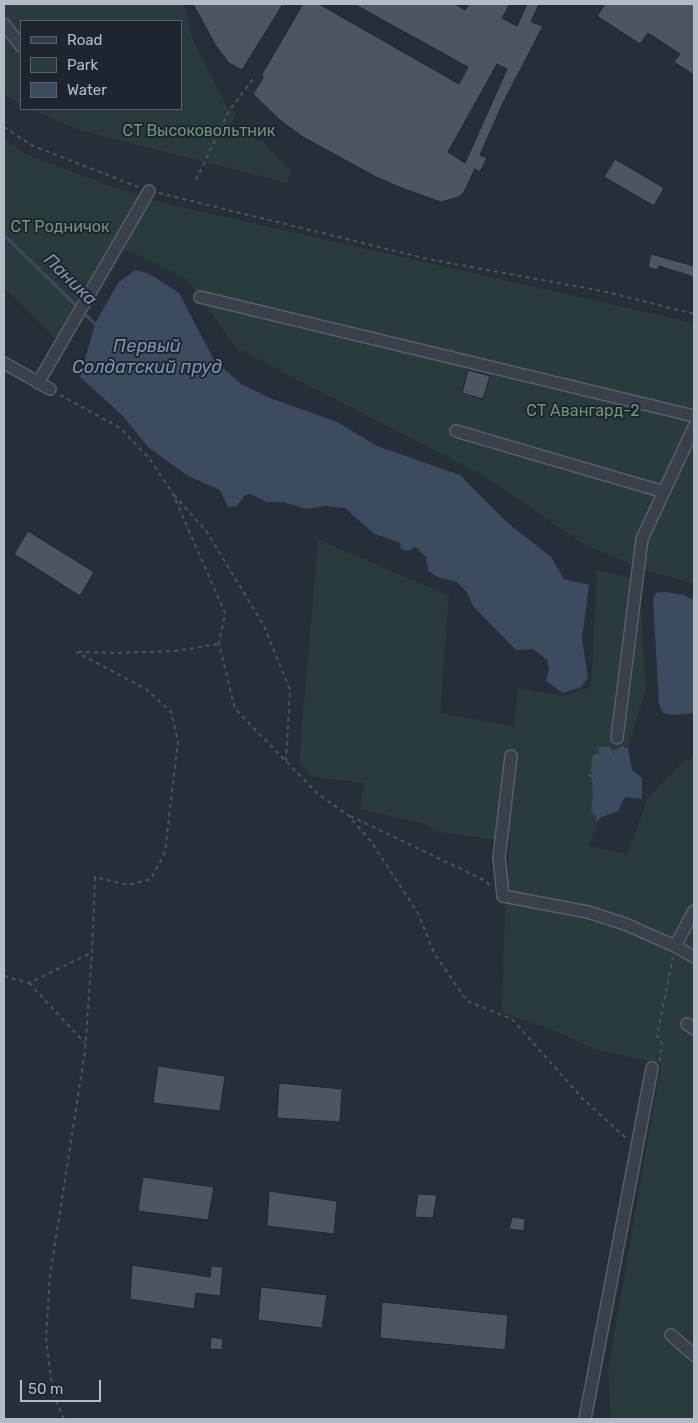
<!DOCTYPE html>
<html>
<head>
<meta charset="utf-8">
<style>
	body { margin:0 }
	#map { position:relative; width:698px; height:1423px; overflow:hidden; background:#262e3a; font-family:Rubik,sans-serif }
	canvas { display:block }
	.frame { position:absolute; inset:0; border:5px solid #b5bbc6; pointer-events:none }
	.legend { position:absolute; left:20px; top:20px; width:162px; height:90px; box-sizing:border-box; background:#1f2530; border:1px solid #5b616c; margin:0; padding:6px 9px; list-style:none; font-size:15px; color:#b5bbc6 }
	.legend li { display:flex; align-items:center; gap:10px; height:25px }
	.legend b { width:25px; border:1px solid #5b616c }
	.scale { position:absolute; left:20px; top:1380px; width:81px; height:22px; box-sizing:border-box; border:2px solid #b5bbc6; border-top:0; padding-left:6px; font-size:15px; line-height:18px; white-space:nowrap; color:#b5bbc6; -webkit-text-stroke:4px #1f2530; paint-order:stroke }
</style>
</head>
<body>
<div id="map">
<canvas width="698" height="1423"></canvas>
<div class="frame"></div>
<ul class="legend">
<li><b style="height:6px;background:#3a404b"></b>Road</li>
<li><b style="height:14px;background:#293b3c"></b>Park</li>
<li><b style="height:14px;background:#3d4b61"></b>Water</li>
</ul>
<div class="scale">50 m</div>
</div>
<script>
const g = document.querySelector('canvas').getContext('2d');
g.lineJoin = 'round';
function fillPath(path, color) { g.fillStyle = color; g.fill(path, 'evenodd'); }
const poly = rows => new Path2D(rows.map(r => 'M' + r).join(''));
function trace(path, color, width, dash) { g.strokeStyle = color; g.lineWidth = width; g.lineCap = dash ? 'butt' : 'round'; g.setLineDash(dash || []); g.stroke(path); }
function label(font, color, halo, rows, align = 'center') {
  g.font = font + ' Rubik,sans-serif'; g.lineWidth = 4; g.setLineDash([]); g.textBaseline = 'middle'; g.strokeStyle = halo; g.fillStyle = color; for (const [text, x, y, turn = 0] of rows) {
    g.save(); g.translate(x, y); g.rotate((+turn || 0) * Math.PI / 180); g.textAlign = isNaN(turn) ? turn : align; if (halo) g.strokeText(text, 0, 0); g.fillText(text, 0, 0); g.restore();
  }
}
const green = poly([
	[4,4,184,4,193,41,229,111,237,112,228,130,263,141,291,171,288,183,82,131,30,109,181,109,181,21,21,21,21,105,4,94],
	[4,138,27,155,141,197,58,341,4,288],
	[150,200,694,323,694,584,639,568,582,543,484,476,236,348,188,280,119,246],
	[318,539,449,596,440,713,514,726,518,688,563,696,591,687,597,570,639,580,646,688,631,739,589,846,627,854,648,798,684,761,694,758,694,1419,611,1419,608,1370,661,1064,597,1050,543,1026,502,1013,505,901,510,842,435,831,428,825,360,809,364,783,311,776,299,762]
]);
const water = poly([
	[135,270,148,273,179,293,214,360,241,384,270,398,337,422,377,446,460,475,509,524,551,557,564,579,589,585,582,639,588,678,581,687,563,693,546,681,549,669,547,660,533,649,516,650,473,606,467,592,457,582,437,577,428,570,426,557,416,547,408,551,401,549,400,543,373,533,345,508,326,506,306,509,283,502,267,502,250,494,245,495,237,506,228,507,220,490,188,476,148,447,123,416,80,377,95,324,118,283],
	[665,592,683,595,694,600,694,713,674,715,663,713,659,704,653,599,656,593],
	[622,746,628,748,632,770,642,778,642,795,641,799,625,797,618,811,599,818,591,812,593,795,591,770,592,755,599,755,598,747,610,747,613,751]
]);
const stream = poly([
	[4,235,95,324]
]);
const building = poly([
	[193,4,283,4,242,70,229,63,216,46,193,4],
	[303,4,319,4,459,84,468,67,354,4,455,4,465,10,469,4,510,4,502,18,517,26,527,4,539,4,531,22,543,26,502,105,480,155,487,158,480,172,475,169,464,192,459,197,441,202,404,189,376,177,303,137,281,121,253,94,263,78,262,74,303,4],
	[497,64,507,69,465,163,448,152,497,64],
	[605,4,694,4,694,75,674,62,680,54,648,33,640,44,597,16,605,4],
	[615,159,664,188,654,206,604,177,615,159],
	[651,254,694,266,694,277,659,266,658,270,648,267,651,254],
	[468,370,490,376,483,399,462,393,468,370],
	[28,531,94,572,80,596,14,554,28,531],
	[158,1066,225,1076,220,1111,153,1103,158,1066],
	[279,1083,342,1089,340,1122,277,1118,279,1083],
	[143,1177,214,1187,208,1220,138,1211,143,1177],
	[269,1191,337,1201,334,1234,267,1226,269,1191],
	[418,1194,437,1195,433,1218,415,1217,418,1194],
	[512,1217,525,1219,524,1231,509,1229,512,1217],
	[132,1265,210,1277,211,1266,223,1267,220,1296,196,1293,194,1309,130,1299,132,1265],
	[261,1287,327,1295,322,1328,258,1320,261,1287],
	[382,1302,508,1315,505,1350,380,1338,382,1302],
	[211,1337,223,1339,222,1350,210,1349,211,1337]
]);
const path = poly([
	[4,127,31,145,138,187],
	[196,180,229,111,255,76],
	[159,193,428,259,607,292,694,314],
	[60,395,120,428,149,458,172,492,225,613,219,644,235,709,318,794,348,815,370,840,418,913,434,953,467,1001,512,1019,582,1098,627,1139],
	[174,495,207,532,264,626,290,690,286,761],
	[78,652,118,653,175,651,218,644],
	[597,754,597,763],
	[610,755,610,747],
	[588,775,599,778],
	[350,816,484,880,491,886],
	[597,821,600,811],
	[4,976,29,983,91,953],
	[29,983,85,1043],
	[660,1061,662,1043,657,1036,673,957],
	[64,1419,53,1394,46,1338,50,1276,85,1051,92,953,95,877,128,885,151,879,165,852,178,741,171,712,146,689,76,652]
]);
const minor = poly([
	[4,24,21,46],
	[200,297,694,416],
	[4,363,50,389],
	[38,383,149,191],
	[456,431,664,492],
	[617,738,642,539,694,427],
	[511,756,499,857,503,896,588,912,625,924,675,946,694,957],
	[675,946,694,911],
	[687,1024,694,1029],
	[671,1335,694,1355],
	[585,1419,652,1068]
]);
const parkNames = [
	["СТ Высоковольтник",199,131],
	["СТ Родничок",60,227],
	["СТ Авангард-2",583,411]
];
const waterNames = [
	["Паника",70,280,44],
	["Первый",147,347],
	["Солдатский пруд",147,368]
];
fillPath(green, '#293b3c');
fillPath(water, '#3d4b61');
trace(stream, '#3d4b61', 3);
fillPath(building, '#4d5563');
trace(building, '#212732', 1);
trace(minor, '#585e69', 14);
trace(path, '#48585a', 2, [4, 4]);
trace(minor, '#3a404b', 11);
label('16px', '#6f9478', '#1f2530', parkNames);
label('italic 18px', '#8091aa', '#1f2530', waterNames);
</script>
</body>
</html>
